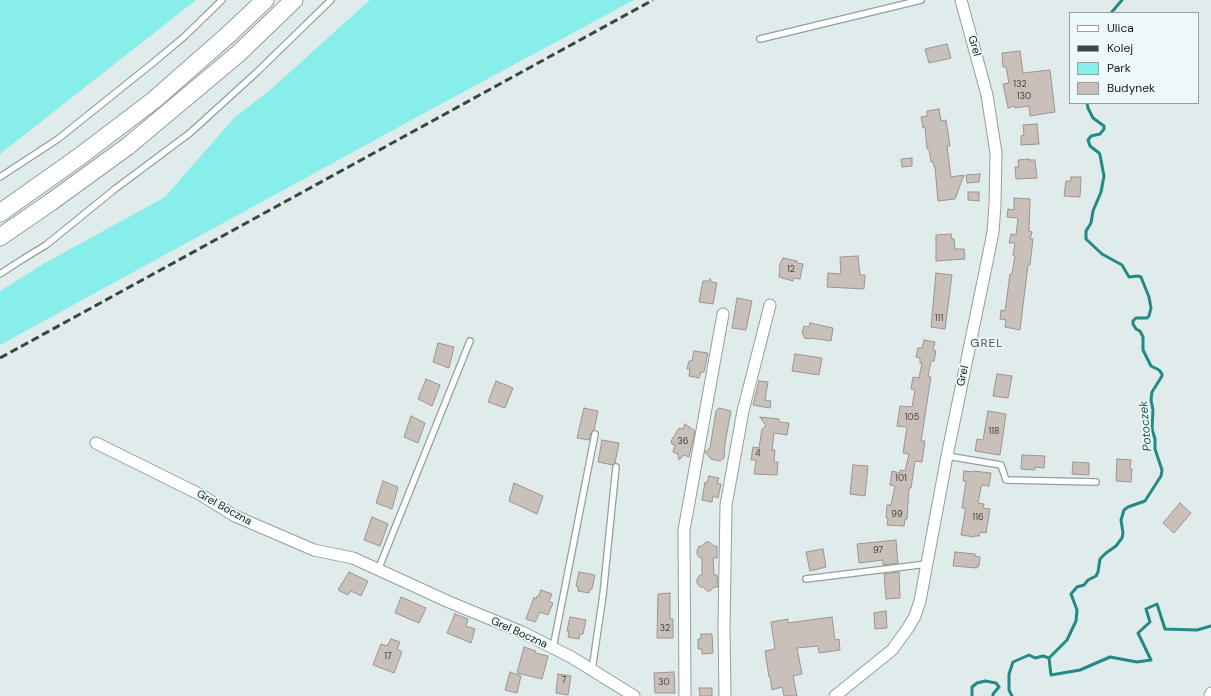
<!DOCTYPE html>
<html>
<head>
<meta charset="utf-8">
<style>
	body { margin:0 }
	#map { position:relative; width:1211px; height:696px; overflow:hidden; background:#dfeceb; font-family:"DM Sans",sans-serif }
	canvas { display:block }
	.legend { position:absolute; left:1069px; top:12px; width:130px; height:92px; box-sizing:border-box; background:#ecf9f8; border:1px solid #96a09f; margin:0; padding:5px 7px; list-style:none; font-size:12px; color:#161b1a }
	.legend li { display:flex; align-items:center; gap:8px; height:20px }
	.legend b { width:20px; border:1px solid #96a09f }
</style>
</head>
<body>
<div id="map">
<canvas width="1211" height="696"></canvas>
<ul class="legend">
<li><b style="height:5px;background:#fff"></b>Ulica</li>
<li><b style="height:5px;background:#3d4443"></b>Kolej</li>
<li><b style="height:11px;background:#87eee9"></b>Park</li>
<li><b style="height:11px;background:#cac0ba"></b>Budynek</li>
</ul>
</div>
<script>
const g = document.querySelector('canvas').getContext('2d');
g.lineJoin = 'round';
function fillPath(path, color) { g.fillStyle = color; g.fill(path, 'evenodd'); }
const poly = rows => new Path2D(rows.map(r => 'M' + r).join(''));
function trace(path, color, width, dash) { g.strokeStyle = color; g.lineWidth = width; g.lineCap = dash ? 'butt' : 'round'; g.setLineDash(dash || []); g.stroke(path); }
function label(font, color, halo, rows, align = 'center') {
  g.font = font + ' "DM Sans",sans-serif'; g.lineWidth = 3.5; g.setLineDash([]); g.textBaseline = 'middle'; g.strokeStyle = halo; g.fillStyle = color; for (const [text, x, y, turn = 0] of rows) {
    g.save(); g.translate(x, y); g.rotate((+turn || 0) * Math.PI / 180); g.textAlign = isNaN(turn) ? turn : align; if (halo) g.strokeText(text, 0, 0); g.fillText(text, 0, 0); g.restore();
  }
}
const green = poly([
	[0,0,196,0,0,154],
	[370,0,634,0,428,111,0,345,0,291,45,263,165,197,234,118,270,90]
]);
const stream = poly([
	[1111,13,1122,0],
	[1049,658,1067,640,1076,621,1077,610,1071,594,1077,587,1084,585,1088,580,1096,576,1098,572,1100,559,1106,553,1116,546,1122,538,1123,533,1121,520,1124,510,1128,507,1145,501,1161,476,1162,470,1155,449,1155,439,1152,429,1153,410,1151,400,1152,392,1162,376,1162,374,1159,370,1151,366,1143,350,1143,337,1140,331,1136,329,1133,324,1133,321,1136,318,1147,318,1149,316,1151,308,1149,297,1141,277,1138,276,1129,277,1122,265,1102,254,1086,239,1086,231,1091,223,1093,211,1101,192,1104,176,1100,155,1099,153,1090,146,1088,140,1091,136,1100,134,1104,129,1104,126,1093,118,1088,108,1087,103],
	[1049,658,1051,675,1080,670,1110,657,1137,662,1151,660,1138,633,1150,622,1146,609,1157,604,1165,629,1197,630,1211,626],
	[972,696,972,687,977,683,985,681,996,683,999,687,993,694,993,696],
	[1012,696,1009,690,1009,674,1013,662,1029,655,1035,658,1043,656,1049,658]
]);
const building = poly([
	[947,44,951,58,929,63,925,49,947,44],
	[1020,51,1023,73,1050,70,1055,112,1030,116,1029,106,1015,108,1015,106,1008,108,1003,84,1009,83,1006,67,1003,67,1002,53,1020,51],
	[939,109,941,121,946,120,950,146,947,146,951,177,964,175,955,199,938,201,935,167,934,167,933,161,931,162,929,149,927,149,925,127,923,128,921,117,927,116,927,111,939,109],
	[1037,124,1039,144,1021,145,1021,136,1024,135,1023,125,1037,124],
	[912,158,912,166,902,167,901,159,912,158],
	[1029,159,1029,160,1035,160,1037,178,1016,179,1015,167,1019,167,1018,160,1029,159],
	[980,174,979,182,967,183,966,175,980,174],
	[1071,177,1081,177,1080,197,1064,196,1066,181,1071,181,1071,177],
	[968,192,979,192,979,201,968,200,968,192],
	[1014,198,1030,199,1029,231,1032,232,1030,239,1033,239,1030,265,1028,265,1020,330,1005,327,1006,320,1000,319,1001,310,1005,311,1010,274,1012,274,1015,256,1013,255,1015,243,1009,243,1011,234,1016,235,1018,218,1007,217,1008,209,1014,210,1014,198],
	[951,234,952,239,954,239,955,249,964,249,965,259,936,261,936,235,951,234],
	[858,256,860,275,865,275,864,289,827,287,828,273,841,274,840,257,858,256],
	[783,258,797,261,797,263,803,264,800,279,794,278,793,281,779,277,780,268,779,266,783,258],
	[936,273,952,275,945,329,931,327,936,273],
	[710,279,712,282,717,283,713,304,699,302,703,281,708,281,710,279],
	[737,298,752,301,746,330,732,328,737,298],
	[810,323,833,328,831,341,811,338,810,339,804,338,804,335,802,334,804,326,809,327,810,323],
	[924,340,935,342,933,350,936,351,934,361,931,361,928,377,931,377,921,441,925,441,922,462,915,461,911,488,909,488,907,519,905,519,904,526,887,525,888,518,886,518,887,505,891,505,895,486,890,485,892,471,900,473,900,470,905,471,909,454,903,453,907,427,897,426,900,406,912,407,915,390,911,389,913,377,919,378,922,363,920,363,920,358,916,357,918,348,922,348,924,340],
	[438,343,454,347,449,368,433,362,438,343],
	[694,351,708,353,704,372,701,372,699,378,689,376,690,369,687,369,689,361,692,361,694,351],
	[795,354,822,358,819,375,792,371,795,354],
	[997,374,1012,376,1008,398,993,396,997,374],
	[426,379,440,385,432,406,418,399,426,379],
	[496,381,513,388,505,408,488,402,496,381],
	[759,381,768,382,765,400,771,401,770,408,753,405,759,381],
	[584,408,598,411,594,430,591,433,589,440,577,438,584,408],
	[719,408,731,411,725,443,724,458,720,461,711,459,705,452,710,448,716,411,719,408],
	[988,411,1006,414,1000,455,975,451,977,439,983,440,988,411],
	[411,416,425,423,418,443,404,437,411,416],
	[760,417,779,419,779,422,789,423,787,435,774,433,772,450,775,450,774,462,778,462,777,475,754,474,756,460,751,460,753,447,759,448,762,429,766,426,760,417],
	[685,424,695,431,689,457,684,455,679,460,678,454,673,452,675,445,672,444,671,441,679,428,683,429,685,424],
	[602,440,619,443,615,463,613,465,598,462,602,440],
	[1022,455,1045,456,1044,468,1035,467,1035,470,1021,469,1022,455],
	[1117,459,1131,460,1130,469,1132,469,1131,482,1116,481,1117,459],
	[1073,462,1089,463,1089,475,1072,474,1073,462],
	[853,465,868,466,865,496,850,494,853,465],
	[964,471,973,472,973,471,991,473,989,486,983,485,981,487,978,503,984,504,983,508,990,509,986,533,980,532,979,536,974,536,974,537,961,535,965,512,965,508,962,508,966,481,963,481,964,471],
	[709,476,719,478,717,483,721,484,718,498,713,496,712,502,702,500,705,482,707,483,709,476],
	[383,481,398,487,392,509,376,503,383,481],
	[514,483,543,496,537,514,509,501,514,483],
	[1180,503,1191,513,1174,533,1163,523,1180,503],
	[372,517,388,524,380,546,364,540,372,517],
	[896,540,898,563,883,565,883,560,859,563,857,544,896,540],
	[706,542,709,542,714,546,717,546,717,558,713,558,714,575,717,575,718,587,714,587,710,591,707,591,703,587,700,587,697,583,697,579,700,575,702,575,702,558,700,558,697,554,697,551,699,546,702,546,706,542],
	[823,549,826,567,810,571,806,552,823,549],
	[955,552,975,554,975,556,980,557,979,566,977,566,977,568,953,566,955,552],
	[349,572,368,581,361,596,351,591,348,595,338,590,349,572],
	[579,572,595,575,592,589,590,589,589,593,578,591,578,587,576,586,579,572],
	[899,572,900,598,886,599,884,574,899,572],
	[541,590,552,594,549,601,553,603,548,615,540,612,535,622,526,619,534,597,536,599,537,596,538,597,541,590],
	[670,593,670,619,673,619,673,638,657,638,658,594,670,593],
	[401,597,426,608,419,623,395,613,401,597],
	[886,611,887,628,875,629,874,613,886,611],
	[455,614,468,619,466,626,475,629,471,643,447,633,455,614],
	[570,617,586,620,583,634,580,634,579,639,568,637,569,631,567,631,570,617],
	[832,617,835,640,839,639,840,650,819,653,818,646,797,648,802,674,793,676,797,696,784,696,782,687,772,690,770,676,769,677,765,651,775,649,771,622,788,619,788,623,832,617],
	[701,634,712,634,713,653,702,654,702,649,698,649,698,639,701,639,701,634],
	[391,639,400,642,397,649,402,652,394,673,373,665,381,644,387,646,391,639],
	[524,647,536,651,535,653,548,656,542,679,517,673,524,647],
	[510,672,521,676,517,693,505,690,510,672],
	[674,672,675,693,655,693,654,673,674,672],
	[558,674,571,676,568,695,556,693,558,674],
	[699,688,712,688,712,696,700,696,699,688]
]);
const service = poly([
	[760,39,921,0],
	[0,177,58,139,154,62,185,36,222,0],
	[0,274,23,259,46,245,115,189,190,133,257,72,331,0],
	[947,456,1001,465,1006,480,1096,482],
	[378,570,470,341],
	[806,579,927,564],
	[553,648,595,434],
	[592,670,603,595,616,467]
]);
const minor = poly([
	[96,443,201,495,235,516,314,550,353,558,449,602,522,632,571,657,634,696],
	[685,696,684,530,723,314],
	[725,696,724,628,726,505,743,411,770,305],
	[835,696,892,650,908,628,915,616,920,601,947,456,988,257,993,232,995,205,996,153,987,95,961,0],
	[1210,696,1211,693]
]);
const primary = poly([
	[0,213,79,157,154,100,228,35,265,0],
	[0,237,51,202,128,146,239,53,294,0]
]);
const rail = poly([
	[0,358,653,0]
]);
const numberNames = [
	["132",1020,85],
	["130",1024,97],
	["12",791,270],
	["111",939,319],
	["105",912,418],
	["118",994,432],
	["36",683,442],
	["4",758,454],
	["101",901,479],
	["99",897,515],
	["116",978,518],
	["97",878,551],
	["32",665,629],
	["17",388,657],
	["7",564,681],
	["30",664,683]
];
const streetNames = [
	["Grel",974,46,74],
	["Grel",963,376,-78],
	["Grel Boczna",224,508,29],
	["Grel Boczna",519,633,24]
];
const neighbourhoodNames = [
	["GREL",987,344]
];
const waterNames = [
	["Potoczek",1146,426,-95]
];
fillPath(green, '#87eee9');
trace(stream, '#248a86', 3);
fillPath(building, '#cac0ba');
trace(building, '#9d948e', 1);
trace(service, '#929f9e', 8);
trace(minor, '#929f9e', 13);
trace(primary, '#929f9e', 19);
trace(service, '#fff', 5.5);
trace(minor, '#fff', 11);
trace(primary, '#fff', 17);
trace(rail, '#3d4443', 3, [8, 4]);
label('9px', '#434442', null, numberNames);
label('11px', '#161b1a', '#ecf9f8', streetNames);
g.letterSpacing = '1px';
label('12px', '#495453', '#ecf9f8', neighbourhoodNames);
g.letterSpacing = '0px';
label('italic 12px', '#205755', '#ecf9f8', waterNames);
</script>
</body>
</html>
